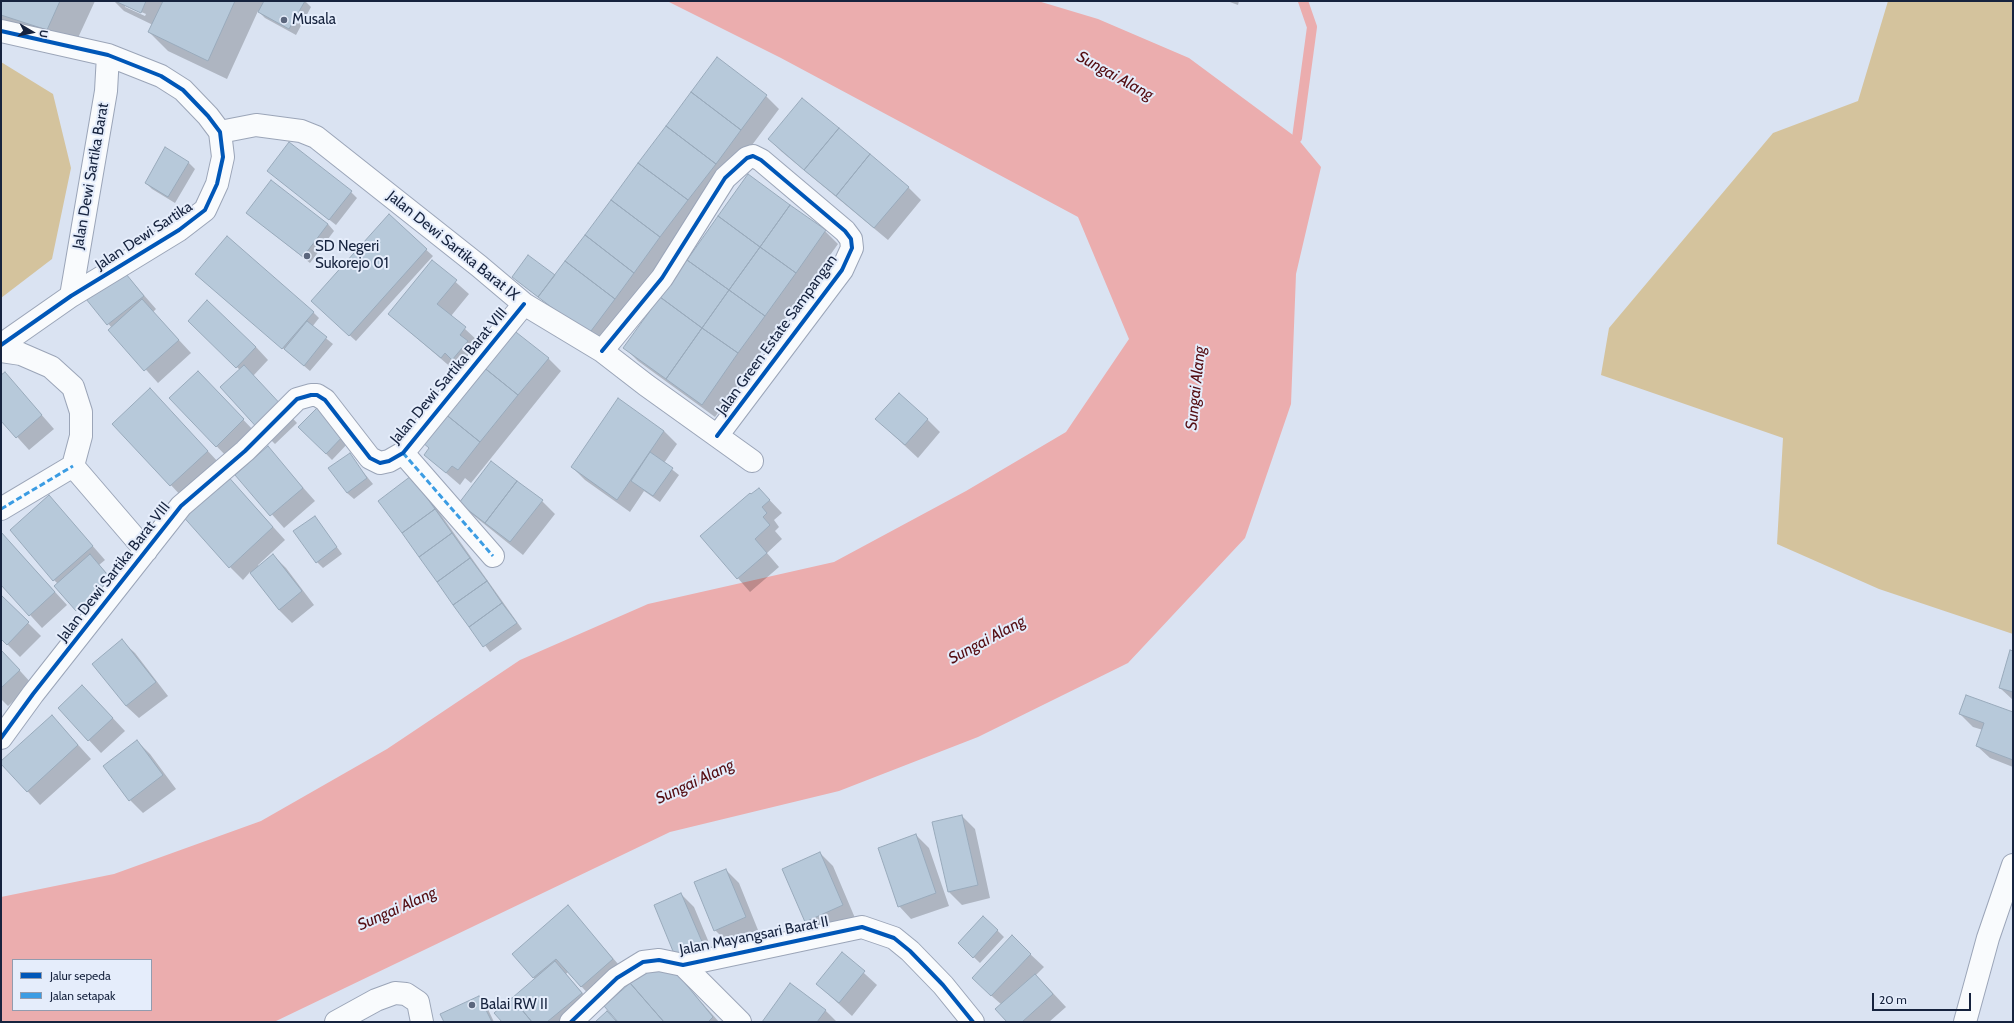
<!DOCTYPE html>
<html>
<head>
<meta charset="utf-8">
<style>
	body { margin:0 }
	#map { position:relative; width:2014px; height:1023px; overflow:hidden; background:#dae3f2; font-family:Cabin,sans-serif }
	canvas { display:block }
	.frame { position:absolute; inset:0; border:2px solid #16233e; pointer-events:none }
	.legend { position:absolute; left:12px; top:959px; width:140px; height:52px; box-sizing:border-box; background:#e5edfb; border:1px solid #929caf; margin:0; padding:5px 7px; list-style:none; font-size:12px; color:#16233e }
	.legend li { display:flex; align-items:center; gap:8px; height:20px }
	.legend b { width:20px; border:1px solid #929caf }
	.north { position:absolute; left:12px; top:12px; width:40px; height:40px; -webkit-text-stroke:3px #e5edfb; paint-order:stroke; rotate:99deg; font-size:11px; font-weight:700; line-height:16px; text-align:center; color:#16233e }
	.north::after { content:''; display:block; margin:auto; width:14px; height:18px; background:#16233e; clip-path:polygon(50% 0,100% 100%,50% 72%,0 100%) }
	.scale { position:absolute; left:1872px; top:993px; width:99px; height:18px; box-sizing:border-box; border:2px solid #16233e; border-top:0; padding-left:5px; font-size:12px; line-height:14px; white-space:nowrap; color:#16233e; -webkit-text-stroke:3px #e5edfb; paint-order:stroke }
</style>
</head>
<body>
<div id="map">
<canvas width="2014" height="1023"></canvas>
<div class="frame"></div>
<ul class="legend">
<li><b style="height:5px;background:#0057b8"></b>Jalur sepeda</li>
<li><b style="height:5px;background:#3b9ce3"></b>Jalan setapak</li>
</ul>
<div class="north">U</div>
<div class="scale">20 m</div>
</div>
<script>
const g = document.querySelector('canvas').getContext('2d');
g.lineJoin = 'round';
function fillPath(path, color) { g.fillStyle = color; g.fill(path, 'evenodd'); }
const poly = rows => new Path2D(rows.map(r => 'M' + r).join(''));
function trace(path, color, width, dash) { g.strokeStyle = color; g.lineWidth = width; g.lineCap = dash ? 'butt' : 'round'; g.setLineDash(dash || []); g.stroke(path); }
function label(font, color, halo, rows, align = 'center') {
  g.font = font + ' Cabin,sans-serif'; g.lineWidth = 4; g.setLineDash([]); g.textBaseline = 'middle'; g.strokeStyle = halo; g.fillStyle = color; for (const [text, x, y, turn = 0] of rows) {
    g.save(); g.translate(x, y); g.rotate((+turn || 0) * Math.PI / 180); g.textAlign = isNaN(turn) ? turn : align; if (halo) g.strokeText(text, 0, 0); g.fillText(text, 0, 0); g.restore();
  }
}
const green = poly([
	[1888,1,2013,1,2013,634,1879,589,1777,544,1783,438,1601,375,1609,328,1773,133,1858,101],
	[1,62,53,94,71,168,52,259,1,298]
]);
const water = poly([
	[667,1,1038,1,1098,19,1189,58,1297,138,1321,167,1296,274,1291,404,1245,538,1128,663,978,737,839,791,670,832,274,1022,1,1022,1,897,114,874,261,821,387,749,520,660,648,604,834,562,966,491,1066,432,1129,339,1078,217,781,58],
	[13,960,151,960,151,1010,13,1010]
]);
const shadow = poly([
	[1,1,95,1,71,53,1,31],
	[114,1,263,1,263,4,265,1,305,1,311,7,296,35,265,18,258,11,227,79,168,51,149,32,153,25,124,11],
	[125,5,146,14,145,16,125,7],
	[1227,1,1239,1,1238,5],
	[766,96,779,109,601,347,513,277,555,276],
	[769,139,908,187,921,200,888,240,782,152],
	[188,162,195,169,175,203,152,189,146,183],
	[275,177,351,192,357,198,336,225],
	[247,213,328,224,334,231,310,263],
	[389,216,433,256,356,341,318,307],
	[825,231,838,244,715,417,638,361,625,348],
	[432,261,469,294,451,316,478,341,472,348,480,355,466,372,458,365,454,370,389,314],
	[122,270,156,309,153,312,191,353,158,383,110,330,112,328,87,299],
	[202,280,313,312,319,318,312,327,333,344,310,371],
	[202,334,256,347,268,360,253,376,297,423,275,444,262,431,240,370],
	[548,358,561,371,471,483,465,478,460,485,425,455],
	[5,373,54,429,29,450,1,419,1,376],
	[210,385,256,433,229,459,170,398],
	[150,389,220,464,183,498,114,424],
	[618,400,664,431,677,444,664,463,679,475,660,502,644,491,630,512,585,480,572,467],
	[318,409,350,441,332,460,300,427],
	[876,419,927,419,940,432,918,458],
	[268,448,315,501,284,528,237,475],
	[349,455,373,484,354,499,347,493],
	[237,487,285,540,258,565,259,567,273,555,286,568,314,605,292,623,279,610,250,572,243,580,230,567],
	[759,489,782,513,774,520,779,527,775,531,782,539,767,553,779,567,750,592,701,536],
	[424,491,522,629,490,652,403,532],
	[49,496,105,560,99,565,125,593,90,624,55,586,58,584,54,580],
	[542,501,555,514,523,555,473,515,460,503],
	[315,517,342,554,323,568,317,562],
	[1,533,67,605,42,628,1,583],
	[1,596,41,636,20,657,1,638],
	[122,641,135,653,168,696,139,718,126,706],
	[1,650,32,684,8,706,1,699],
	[2013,652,2013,700,2000,688],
	[95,699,125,731,101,753,59,708],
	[2013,713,2013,767,1990,758,1977,746,1983,730,1973,727,1960,714],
	[52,716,91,759,40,805,1,762],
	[137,741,150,754,176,789,143,813,130,800],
	[962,816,975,829,990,898,962,905,949,892,933,823],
	[916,835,929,848,949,906,911,919,899,906],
	[820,853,833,866,855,918,819,934,806,921],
	[726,870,739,883,758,930,728,943,715,930],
	[681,894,694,907,715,957,676,955],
	[568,907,626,973,594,1000,568,972,566,974,594,1006,575,1022,503,1022,536,980,513,954],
	[997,930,1004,937,980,963,959,943],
	[1012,937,1044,967,1036,975,1066,1007,1049,1022,1008,1022,1002,1005,986,991],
	[842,953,877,985,852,1016,817,984],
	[675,972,719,1022,620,1022],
	[479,997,485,1003,494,1022,445,1022],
	[825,1010,837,1022,763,1022]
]);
const stream = poly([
	[1297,138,1312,27,1303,1]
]);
const building = poly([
	[1,1,60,1,47,30,1,15,1,1],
	[115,1,146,1,141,13,115,1],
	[163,1,235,1,208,61,148,32,163,1],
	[264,1,305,1,289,29,258,12,264,1],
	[717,57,767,95,741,130,691,92,717,57],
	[691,92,741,130,716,164,666,126,691,92],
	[802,98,839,128,804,170,768,139,802,98],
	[666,126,716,164,688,200,638,163,666,126],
	[839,128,870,154,836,196,804,170,839,128],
	[289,142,352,191,329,220,267,171,289,142],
	[165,147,189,162,168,197,145,183,165,147],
	[870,154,909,187,874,228,836,196,870,154],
	[638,163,688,200,660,237,611,200,638,163],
	[748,174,790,205,760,247,718,216,748,174],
	[271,180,328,224,303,257,246,213,271,180],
	[611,200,660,237,634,273,585,235,611,200],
	[790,205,826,230,796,273,760,247,790,205],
	[389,214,427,249,349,336,311,301,389,214],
	[718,216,760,247,729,290,687,260,718,216],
	[585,235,634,273,615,299,565,261,585,235],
	[227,236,314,312,282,349,195,274,227,236],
	[760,247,796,273,765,316,729,290,760,247],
	[528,255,555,275,538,297,512,277,528,255],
	[432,260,457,280,437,304,466,327,460,335,468,341,452,360,445,353,441,358,388,314,432,260],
	[687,260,729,290,702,328,660,297,687,260],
	[565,261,615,299,588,335,538,297,565,261],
	[122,269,144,296,107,325,86,299,122,269],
	[729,290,765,316,738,353,702,328,729,290],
	[660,297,702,328,666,379,623,348,660,297],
	[142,299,179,340,144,371,108,330,142,299],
	[207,300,256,347,236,368,188,321,207,300],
	[307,321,327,337,304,366,284,349,307,321],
	[702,328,738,353,702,405,666,379,702,328],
	[512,329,549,358,518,395,482,366,512,329],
	[244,365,285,409,261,432,220,387,244,365],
	[482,366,518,395,480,442,444,413,482,366],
	[198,371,244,419,216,447,169,398,198,371],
	[5,372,42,415,16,438,1,421,1,375,5,372],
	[150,388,208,451,170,486,112,424,150,388],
	[899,393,928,419,905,445,875,419,899,393],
	[618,398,664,431,617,500,571,467,618,398],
	[318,407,345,434,326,454,298,427,318,407],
	[444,413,480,442,458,470,452,466,446,473,424,455,429,448,422,442,444,413],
	[268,446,303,488,270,516,235,475,268,446],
	[650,452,673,468,653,496,631,481,650,452],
	[350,453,367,478,347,493,328,468,350,453],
	[491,461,517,481,485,523,459,503,491,461],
	[225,473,273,527,229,568,180,513,225,473],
	[411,476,435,509,402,533,378,501,411,476],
	[517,481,543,500,510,542,485,523,517,481],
	[759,488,770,500,762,507,767,513,763,517,770,525,755,539,767,553,737,579,700,536,750,493,751,494,759,488],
	[49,495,93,546,53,581,10,530,49,495],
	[435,509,452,533,419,557,402,533,435,509],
	[315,516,337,547,316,563,293,531,315,516],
	[1,532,55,592,29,616,1,585,1,532],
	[452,533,470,558,437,582,419,557,452,533],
	[90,554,112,580,76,611,54,586,90,554],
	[273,554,302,591,279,610,250,573,273,554],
	[470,558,487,581,453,605,437,582,470,558],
	[487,581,502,603,469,627,453,605,487,581],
	[1,595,29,622,7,645,1,639,1,595],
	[502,603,517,623,483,647,469,627,502,603],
	[122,639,156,682,126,706,92,664,122,639],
	[1,650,20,670,1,688,1,650],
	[2010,650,2013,651,2013,692,1999,688,2010,650],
	[82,685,113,718,88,741,58,708,82,685],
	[1966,695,2013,712,2013,760,1976,746,1984,723,1959,714,1966,695],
	[52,715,78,745,27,792,1,764,1,761,52,715],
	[137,740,163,775,129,801,103,766,137,740],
	[962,815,978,885,948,892,932,822,962,815],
	[916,834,936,893,898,907,878,848,916,834],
	[820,852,843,905,805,922,782,869,820,852],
	[726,869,746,917,714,931,694,882,726,869],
	[681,893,703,944,675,956,654,905,681,893],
	[568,905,613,959,581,987,556,959,533,978,512,954,568,905],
	[983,916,998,930,973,958,958,943,983,916],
	[1012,935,1031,954,991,996,972,978,1012,935],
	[842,952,865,971,839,1003,816,984,842,952],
	[555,961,582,993,547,1022,532,1022,512,998,555,961],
	[675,971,713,1017,708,1022,664,1022,630,983,644,972,675,971],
	[1035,974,1053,994,1022,1022,1007,1022,995,1009,1035,974],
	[630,983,664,1022,618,1022,604,1006,630,983],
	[790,983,826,1010,817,1022,762,1022,790,983],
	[479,996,492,1022,444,1022,440,1014,479,996],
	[512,998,532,1022,502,1022,494,1013,512,998],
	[607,1011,617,1022,595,1022,607,1011]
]);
const minor = poly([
	[220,132,256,125,301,131,316,137,479,266,524,304,602,351,646,385,752,461],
	[1,351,21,354,51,367,73,387,81,412,81,436,73,466,1,509],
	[602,351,662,278,725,178,747,158,753,156,761,160,845,231,851,239,852,248,842,270,717,436],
	[403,453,493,556],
	[73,466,146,551],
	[1,738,33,694,181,506,245,451,297,399,311,395,317,395,325,400,370,458,380,463,389,461,403,453,524,304],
	[683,965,740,1022],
	[336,1022,376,1000,395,993,406,994,418,1002,422,1022],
	[571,1022,617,978,643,962,659,960,683,965,862,927,894,938,910,951,943,985,973,1022],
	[1965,1022,1988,938,2013,865]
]);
const tertiary = poly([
	[1,31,108,55,161,76,183,90,208,116,220,132,223,157,217,184,205,210,179,230,71,296,1,345],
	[71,296,106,91,108,55]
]);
const quiet = poly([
	[403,453,493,556],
	[1,509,73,466]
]);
const cycleway = poly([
	[1,31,108,55,161,76,183,90,208,116,220,132,223,157,217,184,205,210,179,230,71,296,1,345],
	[602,351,662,278,725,178,747,158,753,156,761,160,845,231,851,239,852,248,842,270,717,436],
	[1,738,33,694,181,506,245,451,297,399,311,395,317,395,325,400,370,458,380,463,389,461,403,453,524,304],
	[571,1022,617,978,643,962,659,960,683,965,862,927,894,938,910,951,943,985,973,1022]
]);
const markers = [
	[284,20,4,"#5b667d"],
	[307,256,4,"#5b667d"],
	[472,1005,4,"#5b667d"]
];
const poiNames = [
	["Musala",292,20],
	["SD Negeri",315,247],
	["Sukorejo 01",315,264],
	["Balai RW II",480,1005]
];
const streetNames = [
	["Jalan Dewi Sartika Barat",91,176,-80],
	["Jalan Dewi Sartika",144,236,-33],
	["Jalan Dewi Sartika Barat IX",453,246,39],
	["Jalan Green Estate Sampangan",777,335,-54],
	["Jalan Dewi Sartika Barat VIII",449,376,-50],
	["Jalan Dewi Sartika Barat VIII",114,572,-52],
	["Jalan Mayangsari Barat II",754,936,-11]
];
const waterNames = [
	["Sungai Alang",1115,76,29],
	["Sungai Alang",1196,388,-84],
	["Sungai Alang",987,640,-28],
	["Sungai Alang",695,782,-25],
	["Sungai Alang",397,909,-24]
];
fillPath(green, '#d4c39d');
fillPath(water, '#ebadae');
fillPath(shadow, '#0003');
trace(stream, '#ebadae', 10);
fillPath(building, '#b7c9da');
trace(building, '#9ab', 1);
trace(minor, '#9ba5b8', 24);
trace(tertiary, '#9ba5b8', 24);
trace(minor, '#f9fbfd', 22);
trace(tertiary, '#f9fbfd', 22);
trace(quiet, '#3b9ce3', 3, [6, 3]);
trace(cycleway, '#0057b8', 4);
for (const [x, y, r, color] of markers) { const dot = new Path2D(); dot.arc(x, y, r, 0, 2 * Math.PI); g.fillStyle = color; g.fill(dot); trace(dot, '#e5edfb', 1.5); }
label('15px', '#16233e', '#e5edfb', poiNames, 'left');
label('15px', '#16233e', '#e5edfb', streetNames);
label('italic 16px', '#540d12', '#e5edfb', waterNames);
</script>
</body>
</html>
